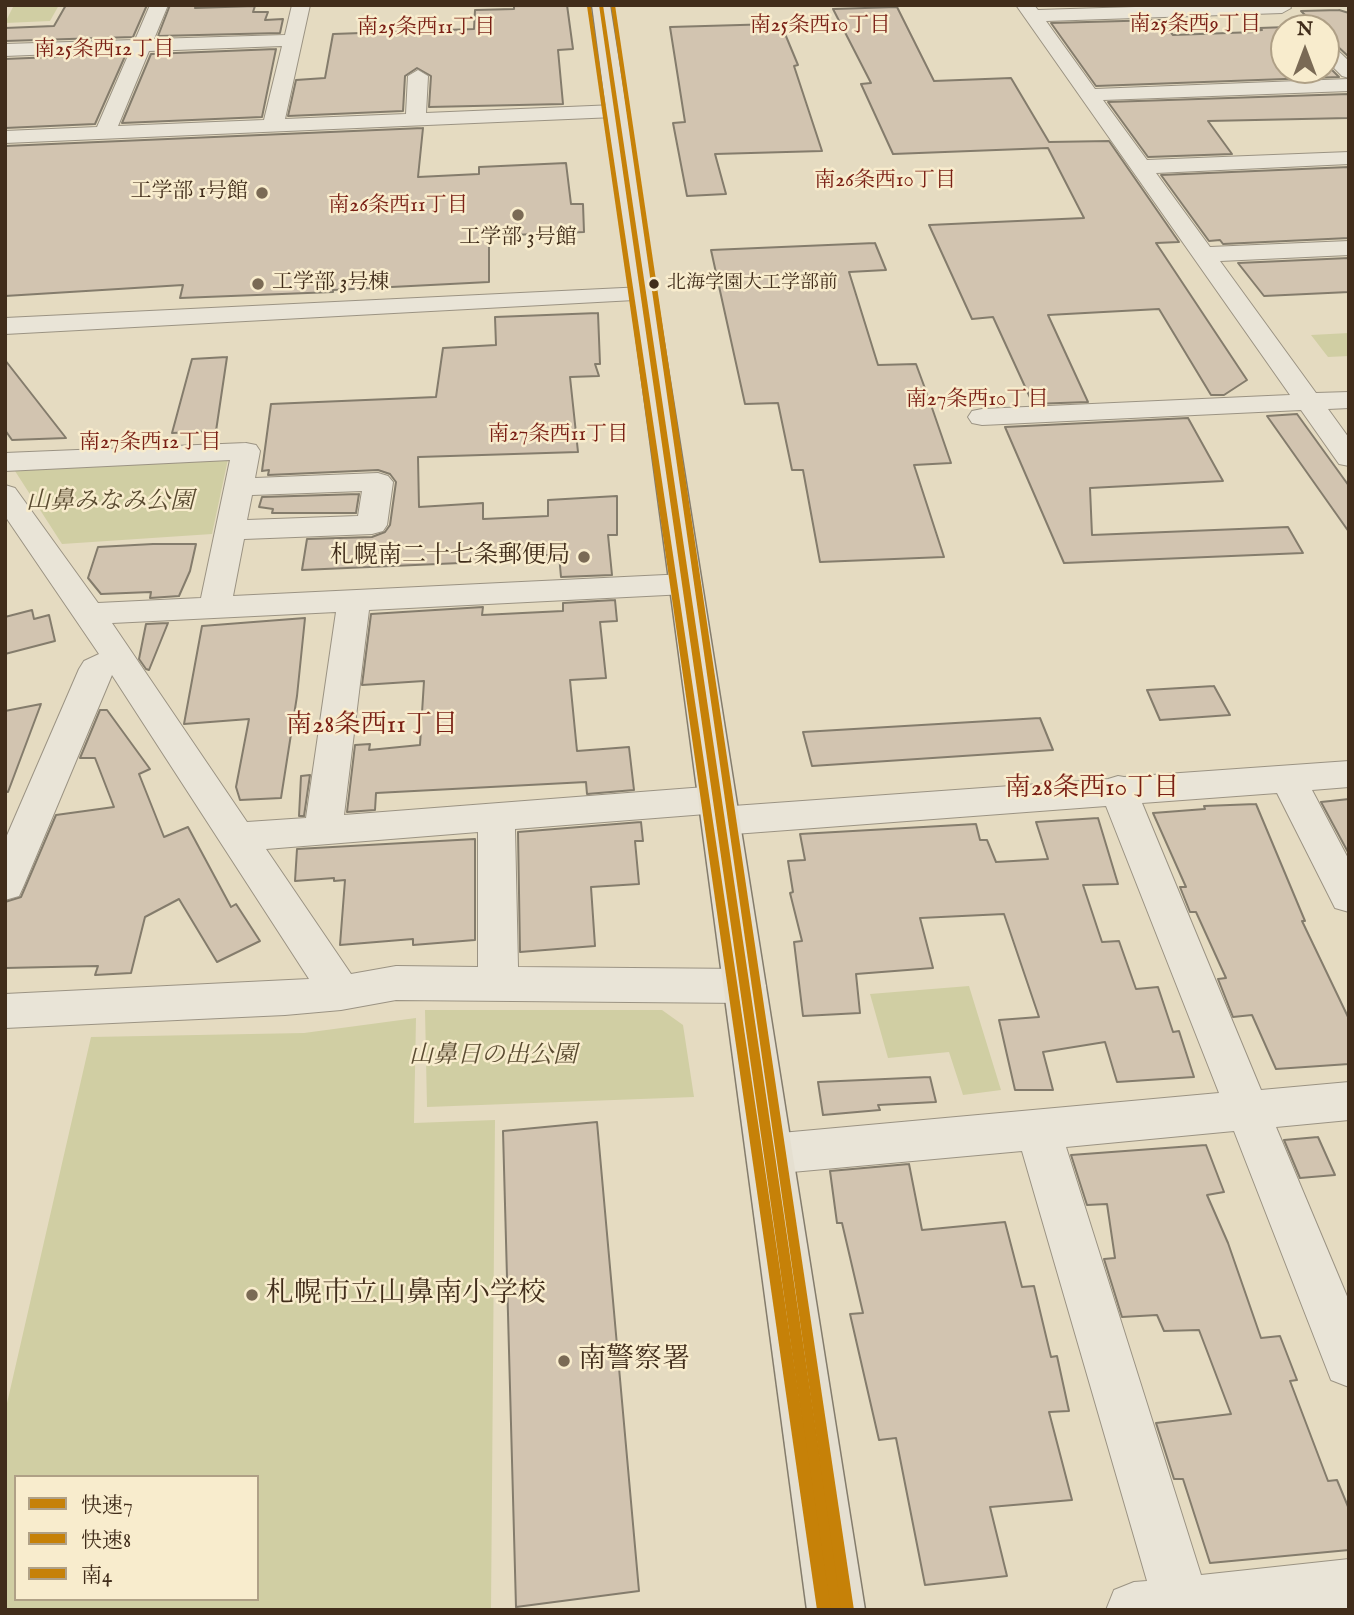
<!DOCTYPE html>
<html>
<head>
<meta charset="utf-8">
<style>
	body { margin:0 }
	#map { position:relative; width:1354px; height:1615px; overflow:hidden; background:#e5dbc1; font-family:"IM FELL English","Noto Serif JP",serif }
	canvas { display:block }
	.frame { position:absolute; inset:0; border:7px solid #412d1b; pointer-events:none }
	.legend { position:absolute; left:14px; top:1475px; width:245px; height:126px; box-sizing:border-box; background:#f8eccd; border:2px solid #afa086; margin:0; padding:9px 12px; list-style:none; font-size:21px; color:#412d1b }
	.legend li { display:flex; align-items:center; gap:14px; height:35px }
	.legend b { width:35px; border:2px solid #afa086 }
	.north { position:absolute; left:1270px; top:14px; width:70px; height:70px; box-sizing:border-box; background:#f8eccd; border:2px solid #afa086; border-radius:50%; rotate:0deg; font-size:19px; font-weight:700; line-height:28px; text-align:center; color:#412d1b }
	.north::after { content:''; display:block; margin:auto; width:24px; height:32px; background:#7a6a55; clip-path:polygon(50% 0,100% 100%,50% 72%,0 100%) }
</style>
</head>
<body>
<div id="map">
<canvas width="1354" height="1615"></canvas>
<div class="frame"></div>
<ul class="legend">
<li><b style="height:9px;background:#c68108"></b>快速7</li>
<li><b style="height:9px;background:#c68108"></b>快速8</li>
<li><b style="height:9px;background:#c68108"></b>南4</li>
</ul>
<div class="north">N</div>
</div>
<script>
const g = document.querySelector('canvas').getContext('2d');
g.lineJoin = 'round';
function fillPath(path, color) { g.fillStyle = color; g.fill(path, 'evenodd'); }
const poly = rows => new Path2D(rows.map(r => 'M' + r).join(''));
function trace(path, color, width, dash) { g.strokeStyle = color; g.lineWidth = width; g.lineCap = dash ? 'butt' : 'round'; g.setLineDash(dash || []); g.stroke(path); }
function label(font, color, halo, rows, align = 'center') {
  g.font = font + ' "IM FELL English","Noto Serif JP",serif'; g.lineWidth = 5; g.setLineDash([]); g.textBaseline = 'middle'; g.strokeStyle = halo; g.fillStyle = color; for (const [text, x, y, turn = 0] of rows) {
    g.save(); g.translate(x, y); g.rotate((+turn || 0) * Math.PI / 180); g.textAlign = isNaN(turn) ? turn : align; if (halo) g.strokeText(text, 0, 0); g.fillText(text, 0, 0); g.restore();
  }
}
const green = poly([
	[14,5,59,5,50,21,5,23],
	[1349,333,1349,356,1328,357,1311,335],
	[228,459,212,534,62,544,15,471],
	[969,986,1001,1090,963,1095,949,1052,888,1058,870,994],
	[425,1010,662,1010,683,1025,694,1097,427,1107],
	[416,1018,414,1123,495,1120,491,1610,5,1610,5,1412,91,1037,304,1033],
	[16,1477,257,1477,257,1599,16,1599]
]);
const building = poly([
	[66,5,147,5,133,37,5,41,5,28,54,26,66,5],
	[170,5,196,5,195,8,255,6,253,12,268,12,265,20,283,19,280,33,158,36,170,5],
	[514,5,567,5,573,49,558,50,563,104,429,107,431,76,417,68,405,76,403,111,288,116,296,80,325,78,333,34,474,29,475,10,514,9,514,5],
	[897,7,934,81,1011,78,1049,142,1109,141,1179,242,1156,243,1247,380,1224,395,1211,395,1159,309,1048,315,1088,402,1033,404,993,317,972,319,929,225,1084,218,1048,148,893,154,861,84,871,83,833,9,897,7],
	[1339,10,1349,13,1349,57,1335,44,1326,42,1326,28,1284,28,1284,70,1326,70,1326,64,1339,77,1096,86,1051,23,1160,20,1173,35,1255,32,1253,31,1262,30,1259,28,1316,26,1301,11,1339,10],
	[775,24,776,29,783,29,798,65,794,66,822,151,715,154,726,194,687,196,673,123,685,122,670,27,775,24],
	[276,49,262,117,122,123,151,54,276,49],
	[126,54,95,124,5,128,5,59,126,54],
	[1349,94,1349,118,1208,121,1232,154,1148,157,1108,102,1349,94],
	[423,128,418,177,479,174,479,167,566,163,571,204,583,204,584,232,489,236,489,282,333,290,333,292,180,298,183,285,5,296,5,146,423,128],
	[1349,167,1349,238,1223,244,1220,240,1209,241,1161,175,1349,167],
	[875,243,886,270,849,272,878,365,916,364,930,402,951,463,914,465,944,557,820,562,803,470,792,470,778,403,745,404,711,250,875,243],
	[1349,258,1349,292,1264,296,1238,263,1349,258],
	[598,313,600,364,595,364,599,376,570,377,578,452,418,457,419,507,483,503,483,519,548,516,548,500,617,496,617,535,608,535,612,575,561,577,559,555,543,555,543,553,483,555,483,562,302,570,307,539,372,537,385,532,390,525,396,482,390,474,378,470,268,475,269,470,262,471,271,404,436,397,443,348,496,345,495,317,598,313],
	[227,357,216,431,172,433,192,359,227,357],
	[5,360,66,438,12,440,5,430,5,360],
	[1297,414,1349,486,1349,532,1267,416,1297,414],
	[1188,418,1223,481,1090,488,1092,535,1288,527,1303,553,1064,563,1005,427,1188,418],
	[359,494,356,513,272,513,273,509,259,507,262,497,359,494],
	[153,544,196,544,190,571,179,596,150,598,151,592,101,594,88,578,98,547,153,544],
	[615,600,617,621,600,622,606,678,570,680,577,751,629,747,634,790,587,794,586,782,376,793,375,810,347,812,355,745,370,744,369,750,420,745,424,681,362,685,371,614,483,607,482,615,563,611,563,603,615,600],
	[32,610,34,619,49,615,55,641,5,654,5,617,32,610],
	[305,618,297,696,281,798,240,800,236,787,249,719,184,724,202,626,305,618],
	[168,623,149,670,146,669,139,659,146,624,168,623],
	[1214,686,1230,715,1160,720,1147,690,1214,686],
	[41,704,8,792,5,791,5,711,41,704],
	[100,710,107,710,150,769,139,774,164,837,188,827,231,907,236,904,260,941,217,962,179,899,145,917,131,973,95,975,98,966,5,968,5,902,21,897,56,815,114,807,95,758,80,758,100,710],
	[1040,718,1053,750,812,766,803,732,1040,718],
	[310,775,304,816,299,816,301,776,310,775],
	[1349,799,1349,854,1321,802,1349,799],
	[1256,804,1305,921,1302,921,1349,1019,1349,1064,1276,1069,1252,1015,1233,1017,1218,979,1226,978,1196,912,1190,912,1180,887,1186,887,1153,813,1205,809,1204,806,1256,804],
	[1098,818,1118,884,1083,885,1102,942,1119,941,1136,989,1158,987,1173,1032,1179,1031,1194,1077,1117,1082,1105,1042,1043,1052,1053,1090,1015,1090,999,1020,1039,1017,1004,914,920,918,933,968,856,974,860,1013,803,1016,794,942,802,941,790,893,793,892,788,861,805,860,800,834,976,824,980,840,987,840,996,862,1048,859,1036,822,1098,818],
	[641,822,643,841,635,841,639,884,591,887,595,946,520,952,518,832,641,822],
	[475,839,475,940,413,945,413,939,340,945,345,880,334,881,334,878,295,881,297,849,475,839],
	[930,1077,936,1102,878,1105,880,1110,823,1115,818,1082,930,1077],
	[597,1122,639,1591,516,1607,503,1131,597,1122],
	[1318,1137,1335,1175,1300,1178,1284,1140,1318,1137],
	[1206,1145,1224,1192,1207,1195,1228,1243,1261,1338,1280,1336,1297,1380,1290,1381,1328,1481,1337,1480,1349,1509,1349,1550,1210,1563,1183,1479,1174,1479,1156,1423,1231,1414,1199,1330,1164,1331,1157,1315,1122,1317,1104,1259,1115,1258,1107,1204,1087,1205,1071,1155,1206,1145],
	[909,1164,922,1230,1005,1222,1022,1287,1034,1286,1051,1357,1057,1356,1069,1411,1049,1412,1072,1500,990,1507,1007,1576,925,1585,896,1438,879,1440,850,1314,863,1313,842,1223,837,1223,830,1171,909,1164]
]);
const street = poly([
	[150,5,168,5,154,39,285,35,292,5,310,5,285,119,406,114,408,76,418,70,428,76,426,113,615,105,622,107,625,111,622,115,615,117,5,143,5,131,97,127,130,51,5,56,5,44,135,40,150,5],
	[282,46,264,120,118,126,149,51,282,46],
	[1016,5,1034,5,1038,10,1200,5,1289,5,1291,8,1282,13,1046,21,1095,89,1349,79,1349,91,1103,100,1147,160,1349,152,1349,164,1156,173,1210,247,1349,241,1349,255,1220,261,1316,393,1349,392,1349,408,1328,409,1349,438,1349,466,1339,464,1301,410,982,425,972,423,968,417,972,411,982,409,1290,395,1016,5],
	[1326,44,1333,46,1349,61,1349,78,1342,76,1326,60,1326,44],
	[644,287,653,289,656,294,653,299,5,334,5,318,644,287],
	[246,443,256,445,260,451,255,478,378,473,388,476,393,482,387,525,383,531,372,534,244,539,233,596,686,574,697,577,702,584,697,591,686,594,369,610,344,815,718,786,731,790,736,800,733,806,1108,779,1118,776,1124,777,1349,761,1349,787,1312,790,1349,860,1349,912,1335,908,1277,793,1142,803,1261,1090,1349,1082,1349,1120,1276,1127,1349,1301,1349,1387,1331,1380,1234,1131,1066,1147,1201,1575,1349,1559,1349,1610,1106,1610,1114,1590,1134,1582,1147,1581,1022,1151,770,1174,754,1168,748,1154,754,1140,770,1134,1219,1093,1106,806,721,835,708,831,702,821,706,814,515,829,518,967,746,969,760,974,766,986,760,998,746,1003,396,1000,341,1010,285,1015,5,1028,5,994,309,979,112,675,24,885,19,896,5,900,5,840,79,669,84,661,99,654,5,516,5,485,15,488,98,603,201,598,230,460,5,471,5,453,246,443],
	[362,491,358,516,247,520,252,495,362,491],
	[336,612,306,818,247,822,112,623,336,612],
	[478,832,478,967,396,966,351,974,266,849,478,832]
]);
const highway = poly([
	[592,5,610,5,865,1610,807,1610,592,5]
]);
const bus1 = poly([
	[599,5,603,5,843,1610,829,1610,599,5]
]);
const bus2 = poly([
	[587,6,591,7,831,1610,817,1610,587,6]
]);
const bus3 = poly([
	[611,5,615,5,854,1610,842,1610,841,1608,611,5]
]);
const markers = [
	[262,193,7,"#7a6a55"],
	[518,215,7,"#7a6a55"],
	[258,284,7,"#7a6a55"],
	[654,284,6,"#412d1b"],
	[584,557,7,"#7a6a55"],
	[252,1295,7,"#7a6a55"],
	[564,1361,7,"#7a6a55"]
];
const farBusnames = [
	["北海学園大工学部前",667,284]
];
const farNeighbourhoodnames = [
	["南25条西9丁目",1195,26],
	["南25条西10丁目",820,27],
	["南25条西11丁目",426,29],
	["南25条西12丁目",104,51],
	["南26条西10丁目",885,182],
	["南26条西11丁目",398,207],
	["南27条西10丁目",977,401],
	["南27条西11丁目",558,436],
	["南27条西12丁目",150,444]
];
const farPoinames = [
	["工学部 1号館",248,193],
	["工学部 3号館",518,239,"center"],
	["工学部 3号棟",272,284,"left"]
];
const parkNames = [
	["山鼻みなみ公園",110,503],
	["山鼻日の出公園",493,1057]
];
const poiNames = [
	["札幌南二十七条郵便局",570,557]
];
const neighbourhoodNames = [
	["南28条西11丁目",372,727],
	["南28条西10丁目",1092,790]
];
const nearPoinames = [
	["札幌市立山鼻南小学校",266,1295],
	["南警察署",578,1361]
];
fillPath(green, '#d0cea3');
fillPath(building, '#d2c4b0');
trace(building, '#847c6c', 2);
trace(street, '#9b9383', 2);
trace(highway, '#847c6c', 3);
fillPath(street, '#e9e4d7');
fillPath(highway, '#e5dfd0');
fillPath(bus1, '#c68108');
fillPath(bus2, '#c68108');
fillPath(bus3, '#c68108');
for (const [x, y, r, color] of markers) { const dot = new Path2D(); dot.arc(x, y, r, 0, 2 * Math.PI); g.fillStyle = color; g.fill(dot); trace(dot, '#f8eccd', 2.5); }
label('19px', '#412d1b', '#f8eccd', farBusnames, 'left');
label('21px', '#7a1f14', '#f8eccd', farNeighbourhoodnames);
label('21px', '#412d1b', '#f8eccd', farPoinames, 'right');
label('italic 24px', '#5a4b31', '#f8eccd', parkNames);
label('24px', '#412d1b', '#f8eccd', poiNames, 'right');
label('26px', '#7a1f14', '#f8eccd', neighbourhoodNames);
label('28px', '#412d1b', '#f8eccd', nearPoinames, 'left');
</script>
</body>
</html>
